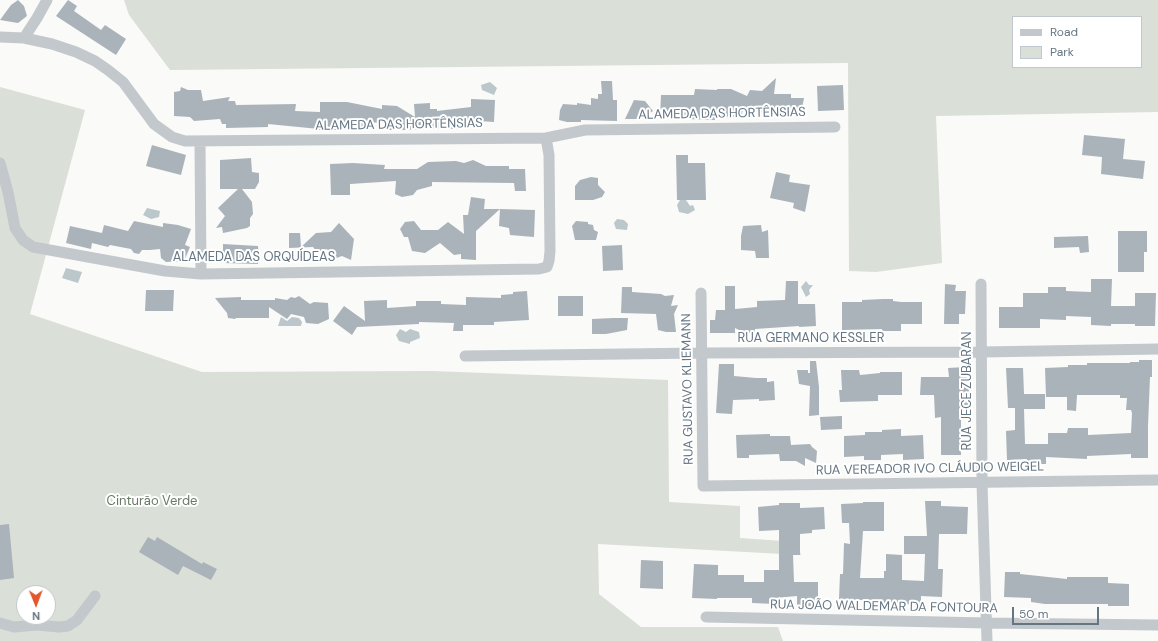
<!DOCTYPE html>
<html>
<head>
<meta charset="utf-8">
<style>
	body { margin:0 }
	#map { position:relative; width:1158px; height:641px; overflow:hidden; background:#fafaf8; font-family:"DM Sans",sans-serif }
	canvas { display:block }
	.legend { position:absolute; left:1012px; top:16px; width:130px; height:52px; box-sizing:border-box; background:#fff; border:1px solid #c1c8cd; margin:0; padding:5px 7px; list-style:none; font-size:12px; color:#657683 }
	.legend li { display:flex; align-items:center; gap:8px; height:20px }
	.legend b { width:20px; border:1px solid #c1c8cd }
	.north { position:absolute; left:16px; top:585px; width:40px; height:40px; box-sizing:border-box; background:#fff; border:1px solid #c1c8cd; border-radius:50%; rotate:179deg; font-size:11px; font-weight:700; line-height:16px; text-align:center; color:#657683 }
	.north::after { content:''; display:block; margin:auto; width:14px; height:18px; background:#e4572e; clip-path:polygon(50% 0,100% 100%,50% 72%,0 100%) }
	.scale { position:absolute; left:1012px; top:607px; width:87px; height:18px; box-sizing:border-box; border:2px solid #657683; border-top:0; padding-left:5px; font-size:12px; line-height:14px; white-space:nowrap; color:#657683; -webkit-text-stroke:3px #fff; paint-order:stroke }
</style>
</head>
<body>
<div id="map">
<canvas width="1158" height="641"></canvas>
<ul class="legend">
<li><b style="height:5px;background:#c3c8cc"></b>Road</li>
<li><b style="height:11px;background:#dadfd7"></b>Park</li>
</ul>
<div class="north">N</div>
<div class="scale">50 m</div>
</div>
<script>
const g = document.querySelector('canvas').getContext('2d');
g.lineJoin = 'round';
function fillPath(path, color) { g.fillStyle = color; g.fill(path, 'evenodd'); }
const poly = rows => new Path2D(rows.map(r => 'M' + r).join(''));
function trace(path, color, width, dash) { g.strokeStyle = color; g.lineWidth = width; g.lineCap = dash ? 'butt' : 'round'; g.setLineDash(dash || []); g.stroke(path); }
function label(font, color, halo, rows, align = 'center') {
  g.font = font + ' "DM Sans",sans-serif'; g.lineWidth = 4; g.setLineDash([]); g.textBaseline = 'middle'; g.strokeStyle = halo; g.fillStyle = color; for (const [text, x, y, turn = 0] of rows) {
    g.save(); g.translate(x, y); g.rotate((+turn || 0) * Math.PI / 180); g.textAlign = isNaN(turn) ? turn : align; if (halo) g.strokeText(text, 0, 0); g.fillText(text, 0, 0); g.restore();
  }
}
const green = poly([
	[124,0,1158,0,1158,112,936,116,942,263,876,272,849,271,848,63,170,70,129,15],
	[1013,17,1141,17,1141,67,1013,67],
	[0,87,85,110,30,314,202,372,432,371,668,380,669,502,740,506,740,538,797,542,801,555,598,544,599,594,641,627,778,627,783,641,0,641],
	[24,593,48,593,48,617,24,617]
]);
const water = poly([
	[490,82,497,88,494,95,482,90,481,85],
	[680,200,686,200,690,206,693,205,695,210,688,214,679,212,677,205],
	[147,208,160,211,159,217,151,219,143,215],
	[617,219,624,220,628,224,627,230,616,229,614,223],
	[66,268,82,272,78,283,62,278],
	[806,281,809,285,813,285,809,290,810,294,806,297,801,287],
	[281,317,287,321,292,317,299,318,302,322,301,326,278,326],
	[400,329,406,332,410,329,419,332,420,338,410,342,410,344,399,341,396,335]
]);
const building = poly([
	[18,0,24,6,27,16,18,23,0,20,11,5],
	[68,0,77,6,74,11,101,30,105,25,126,39,116,55,56,16],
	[776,78,774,94,791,94,791,98,804,98,801,114,790,114,788,110,779,115,743,110,741,116,736,117,716,116,715,120,660,118,661,95,694,95,695,89,717,90,717,89,731,89,747,96,750,90,762,91],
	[601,81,612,81,613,100,617,100,617,121,581,120,581,122,567,122,559,120,560,110,563,104,577,105,577,103,591,105,591,98,598,99,598,94,602,94],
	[843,85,844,110,818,111,817,86],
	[181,87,188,90,201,90,203,101,230,97,228,101,235,101,236,105,296,104,295,111,320,112,320,102,347,102,382,109,382,105,397,106,415,117,414,104,430,103,430,109,437,109,437,111,471,107,471,99,495,100,494,122,463,120,462,129,449,129,448,128,402,130,384,130,384,123,364,122,365,127,357,130,319,130,319,129,268,124,268,127,226,128,226,124,222,124,220,119,194,121,190,117,174,116,174,92,180,91],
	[634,100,645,101,653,111,640,119,625,119],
	[1084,135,1125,139,1123,159,1145,161,1143,179,1101,174,1102,157,1082,155],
	[152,145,186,155,181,175,146,166],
	[676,155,688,155,688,163,705,163,706,200,677,200],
	[251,158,252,172,259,173,259,182,255,189,242,189,252,202,253,214,250,218,250,226,247,228,223,233,222,227,216,228,225,216,218,208,238,189,220,189,220,160],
	[473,160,486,166,509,166,509,169,525,169,526,191,515,191,514,183,432,182,432,186,417,190,413,195,402,197,395,194,396,181,350,184,350,195,331,195,330,164,353,163,385,165,384,169,417,169,428,162,456,161,464,163],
	[776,172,790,175,789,182,810,185,805,212,793,208,794,203,770,198],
	[591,177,598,178,598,185,605,192,602,197,593,200,575,200,575,186,580,180],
	[471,197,485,199,484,209,500,209,476,231,476,260,461,259,461,254,454,255,440,243,425,253,412,251,408,237,404,237,400,229,405,222,414,221,421,230,438,230,448,222,464,234,463,215,468,215],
	[500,209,535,210,534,237,510,235,509,228,499,226],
	[134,221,163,227,163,223,178,225,191,229,185,245,190,247,184,261,166,262,161,258,160,249,150,250,142,250,139,254,134,253,131,249,110,245,108,247,92,243,91,249,66,243,70,226,102,233,104,225,128,231],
	[576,221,588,222,588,224,593,225,594,230,598,232,596,240,575,240,572,226],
	[339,223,354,239,351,260,342,256,334,259,327,249,317,252,313,247,289,248,289,233,300,233,301,247,316,233,331,232],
	[761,225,762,232,768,230,769,258,756,258,755,251,741,250,741,236,743,226],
	[1118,231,1147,231,1147,252,1144,252,1144,272,1118,272],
	[1088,236,1089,252,1080,253,1079,247,1054,248,1054,237],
	[223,244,258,246,259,259,258,264,223,263],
	[622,245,623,270,603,271,602,246],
	[1091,279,1112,279,1111,306,1135,306,1135,293,1156,293,1155,326,1135,326,1135,324,1111,324,1111,326,1091,325,1091,317,1066,316,1066,320,1040,319,1040,328,999,328,999,307,1023,307,1023,293,1048,293,1048,287,1066,287,1066,291,1091,292],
	[786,281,798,281,798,304,815,304,816,326,799,327,799,326,755,329,755,333,745,333,735,328,735,333,710,333,710,320,715,320,716,310,725,310,725,286,735,286,735,309,757,307,757,301,785,300],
	[945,284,956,285,955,291,966,291,965,314,959,314,959,324,944,324],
	[622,287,632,287,632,292,661,294,665,296,674,295,671,306,678,305,674,314,676,332,666,332,658,330,656,314,621,313],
	[146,290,174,290,173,311,145,311],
	[527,291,529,320,494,322,494,325,463,325,463,331,453,331,454,323,419,322,419,324,357,327,352,335,333,321,344,306,365,321,364,301,387,300,387,308,416,306,416,301,441,301,441,304,466,305,466,297,501,298,501,295,513,294,513,292],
	[299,296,310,304,314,302,328,303,329,319,318,324,306,323,304,317,291,314,287,319,269,307,269,318,236,318,235,319,228,318,227,313,215,298,241,297,241,300,275,300,275,298,287,300,291,297,295,298],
	[558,296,583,296,583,316,558,316],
	[883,299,893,299,893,301,901,302,922,302,922,324,901,324,901,331,882,331,882,329,842,330,842,302,862,302,862,300],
	[613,318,628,318,627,330,606,334,592,334,592,319],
	[1139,360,1152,360,1152,377,1150,377,1148,426,1148,458,1131,458,1131,454,1087,456,1087,459,1046,457,1046,464,1026,464,1027,459,1007,460,1006,431,1015,430,1015,408,1008,408,1006,368,1023,368,1024,394,1045,394,1045,409,1024,409,1025,444,1048,444,1048,433,1067,433,1068,428,1088,428,1088,435,1131,433,1132,413,1131,410,1126,410,1127,398,1120,398,1120,395,1077,395,1076,411,1067,410,1067,397,1046,397,1045,368,1068,367,1068,365,1087,365,1087,363,1130,363,1130,362,1139,362],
	[810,361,816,361,819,387,819,415,809,416,810,386,799,384,797,370,808,370,808,373,810,373],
	[719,364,734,364,734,376,756,378,767,378,767,382,774,381,775,400,759,401,759,399,733,400,732,414,716,413],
	[966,367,967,385,969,385,968,415,961,415,961,455,941,455,941,417,935,418,934,395,920,395,921,377,949,377,948,368],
	[841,370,859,370,860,375,880,373,880,372,902,372,902,395,878,395,878,401,840,402,839,390,842,390],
	[842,416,842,429,821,430,820,417],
	[901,429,901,436,923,435,924,459,903,460,903,454,881,455,881,460,864,460,864,456,844,457,844,436,865,435,865,432,882,432,882,430],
	[770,434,770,436,790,436,791,445,810,444,812,447,817,451,816,463,805,458,805,466,796,461,780,461,779,454,749,455,749,458,737,458,736,435],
	[925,501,941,501,941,506,968,507,967,534,939,534,938,569,943,569,942,597,921,596,921,605,883,603,883,601,839,599,840,574,843,574,844,543,850,544,849,523,842,523,841,504,863,503,863,502,884,502,884,531,863,531,860,578,884,578,884,571,886,571,886,554,902,555,902,580,924,581,925,554,904,554,904,536,927,536],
	[779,503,800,503,800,508,824,507,825,529,812,530,812,533,800,534,800,555,793,555,794,582,818,582,818,607,797,607,797,596,775,598,775,604,752,603,752,598,717,598,717,599,692,598,694,564,718,565,718,575,744,575,744,582,764,582,764,570,779,570,779,530,759,531,758,507,779,505],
	[9,524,14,578,0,580,0,525],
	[148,537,155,541,157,537,202,564,203,562,217,569,211,580,183,566,178,575,139,552],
	[641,560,663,561,663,589,640,588],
	[1005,572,1020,572,1020,574,1067,579,1067,577,1108,577,1108,583,1129,584,1129,606,1108,606,1108,604,1045,604,1031,602,1031,598,1004,597]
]);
const street = poly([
	[0,37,24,38,52,44,76,52,95,61,108,70,123,82,154,124,172,137,185,141,546,138,585,130,835,127],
	[24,38,37,18,47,0],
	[200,141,201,274],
	[0,163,8,192,15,228,23,240,33,247,165,271,201,274,539,269,547,267,549,261,550,251,549,155,546,138],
	[981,284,982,483,987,641],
	[701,293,703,486,1158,480],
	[465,356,702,353,982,352,1158,349],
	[706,617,987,623,1158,625],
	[0,623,14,627,37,625,59,627,68,626,77,620,95,596]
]);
const streetNames = [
	["ALAMEDA DAS HORTÊNSIAS",722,114,-1],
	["ALAMEDA DAS HORTÊNSIAS",399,125,-1],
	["ALAMEDA DAS ORQUÍDEAS",254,258],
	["RUA GERMANO KESSLER",811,339],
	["RUA GUSTAVO KLIEMANN",688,389,-91],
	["RUA JECE ZUBARAN",968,391,-90],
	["RUA VEREADOR IVO CLÁUDIO WEIGEL",930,469,-1],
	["RUA JOÃO WALDEMAR DA FONTOURA",884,607,1]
];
const parkNames = [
	["Cinturão Verde",152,502]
];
fillPath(green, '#dadfd7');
fillPath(water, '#bbc7cb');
fillPath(building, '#aab3b9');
trace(street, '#c3c8cc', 11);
label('13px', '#657683', '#fff', streetNames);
label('13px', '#687a64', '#fff', parkNames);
</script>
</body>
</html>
